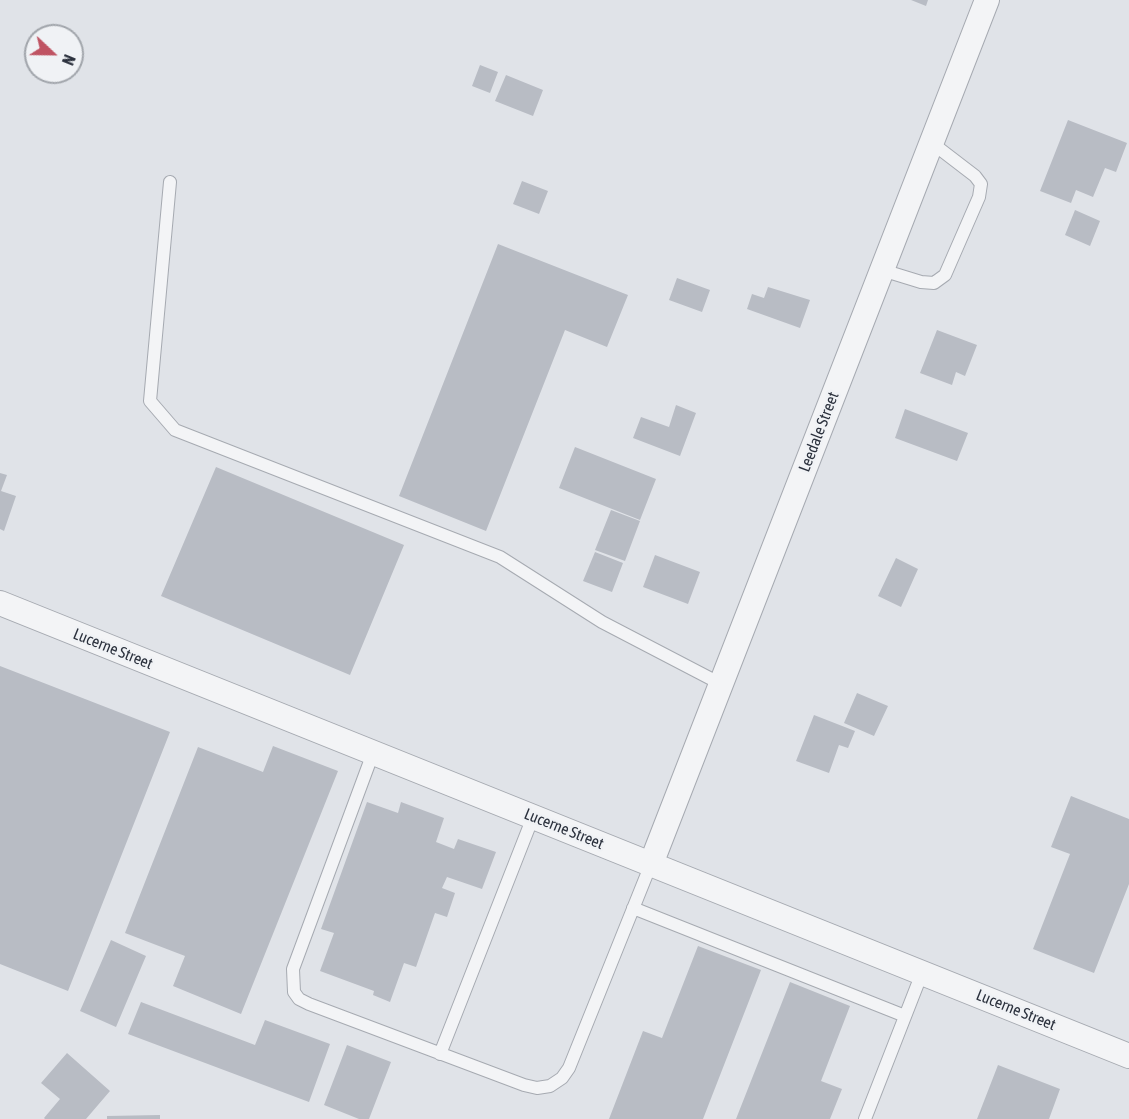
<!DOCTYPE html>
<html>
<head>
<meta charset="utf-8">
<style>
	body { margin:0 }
	#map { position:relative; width:1129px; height:1119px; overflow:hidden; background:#e0e3e8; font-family:"Asap Condensed",sans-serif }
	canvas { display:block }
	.north { position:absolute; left:24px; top:24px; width:60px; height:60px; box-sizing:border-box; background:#f0f2f5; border:2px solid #a1a5ab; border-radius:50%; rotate:112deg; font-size:16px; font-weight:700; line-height:24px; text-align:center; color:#2b313d }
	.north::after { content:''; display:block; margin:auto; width:21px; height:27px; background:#bf5362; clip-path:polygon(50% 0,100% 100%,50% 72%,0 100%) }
</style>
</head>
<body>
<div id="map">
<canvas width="1129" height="1119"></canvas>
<div class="north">N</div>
</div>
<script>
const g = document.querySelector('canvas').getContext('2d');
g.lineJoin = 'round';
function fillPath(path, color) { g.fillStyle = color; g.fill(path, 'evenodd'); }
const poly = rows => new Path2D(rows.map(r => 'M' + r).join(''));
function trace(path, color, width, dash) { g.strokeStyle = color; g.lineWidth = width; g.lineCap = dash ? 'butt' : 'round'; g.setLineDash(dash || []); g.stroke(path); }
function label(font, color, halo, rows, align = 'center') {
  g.font = font + ' "Asap Condensed",sans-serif'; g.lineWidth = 5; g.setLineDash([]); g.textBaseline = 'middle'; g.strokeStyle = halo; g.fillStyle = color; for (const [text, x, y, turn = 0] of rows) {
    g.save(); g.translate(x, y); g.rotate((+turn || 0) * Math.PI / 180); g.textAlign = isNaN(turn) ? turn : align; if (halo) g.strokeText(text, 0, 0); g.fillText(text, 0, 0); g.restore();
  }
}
const building = poly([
	[911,0,928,0,926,6],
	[480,65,498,72,490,93,472,86],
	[506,75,543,90,533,116,495,101],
	[1068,120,1127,143,1116,172,1105,168,1093,197,1076,190,1071,203,1040,191],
	[522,181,548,191,539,214,513,204],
	[1075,210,1100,221,1090,246,1065,235],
	[498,244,628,295,607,347,565,330,486,531,399,496],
	[677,278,710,290,702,312,669,300],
	[768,287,810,300,800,328,747,309,752,294,764,298],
	[937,330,977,345,965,376,956,372,952,385,920,373],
	[676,405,696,413,680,456,633,438,641,417,669,427],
	[905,409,968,433,957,461,895,438],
	[575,447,656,479,640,520,559,488],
	[216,467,404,545,350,675,161,596],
	[0,473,7,475,1,491,16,496,4,531,0,529],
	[611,510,640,521,625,561,595,550],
	[595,552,623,563,612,592,583,581],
	[655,555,700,572,688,604,643,587],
	[896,558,918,569,901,607,878,596],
	[0,666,170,732,68,991,0,964],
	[857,693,888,706,874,736,844,723],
	[814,715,855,731,848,748,839,745,829,773,796,761],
	[273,746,338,771,241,1014,173,986,185,956,125,933,198,747,263,772],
	[1071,796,1129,819,1129,884,1094,973,1033,949,1070,854,1051,847],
	[367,802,398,813,401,802,444,818,436,842,454,849,458,839,496,852,482,889,447,877,442,888,455,893,447,917,435,913,416,967,404,963,390,1002,373,995,374,991,320,971,334,933,321,929],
	[111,940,146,956,116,1027,80,1011],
	[698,946,761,970,703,1119,609,1119,643,1031,662,1038],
	[790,982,850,1006,821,1081,842,1089,830,1119,736,1119],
	[141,1002,255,1045,265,1020,330,1044,309,1102,128,1034],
	[347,1045,391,1062,369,1119,359,1119,324,1105],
	[67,1053,110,1091,86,1119,45,1119,44,1118,60,1099,41,1083],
	[998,1065,1060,1089,1049,1119,977,1119],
	[160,1115,160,1119,107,1119,107,1116]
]);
const lane = poly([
	[170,182,150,401,175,430,500,557,602,622,721,684],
	[882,270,921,282,934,283,945,275,979,197,981,184,975,176,932,143],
	[373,753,293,969,294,992,299,999,309,1004,524,1085,537,1088,550,1086,562,1078,569,1068,651,864],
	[633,908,905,1016],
	[440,1054,533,817],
	[865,1119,922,973]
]);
const street = poly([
	[0,603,1129,1056],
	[651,864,987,0]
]);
const streetNames = [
	["Leedale Street",819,432,-69],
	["Lucerne Street",113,649,22],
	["Lucerne Street",564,829,22],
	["Lucerne Street",1016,1010,22]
];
fillPath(building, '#b8bcc4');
trace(lane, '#a6aab1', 14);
trace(street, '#a6aab1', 26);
trace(lane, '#f3f4f6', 12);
trace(street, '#f3f4f6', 24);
label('16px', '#2b313d', '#f0f2f5', streetNames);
</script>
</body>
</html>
